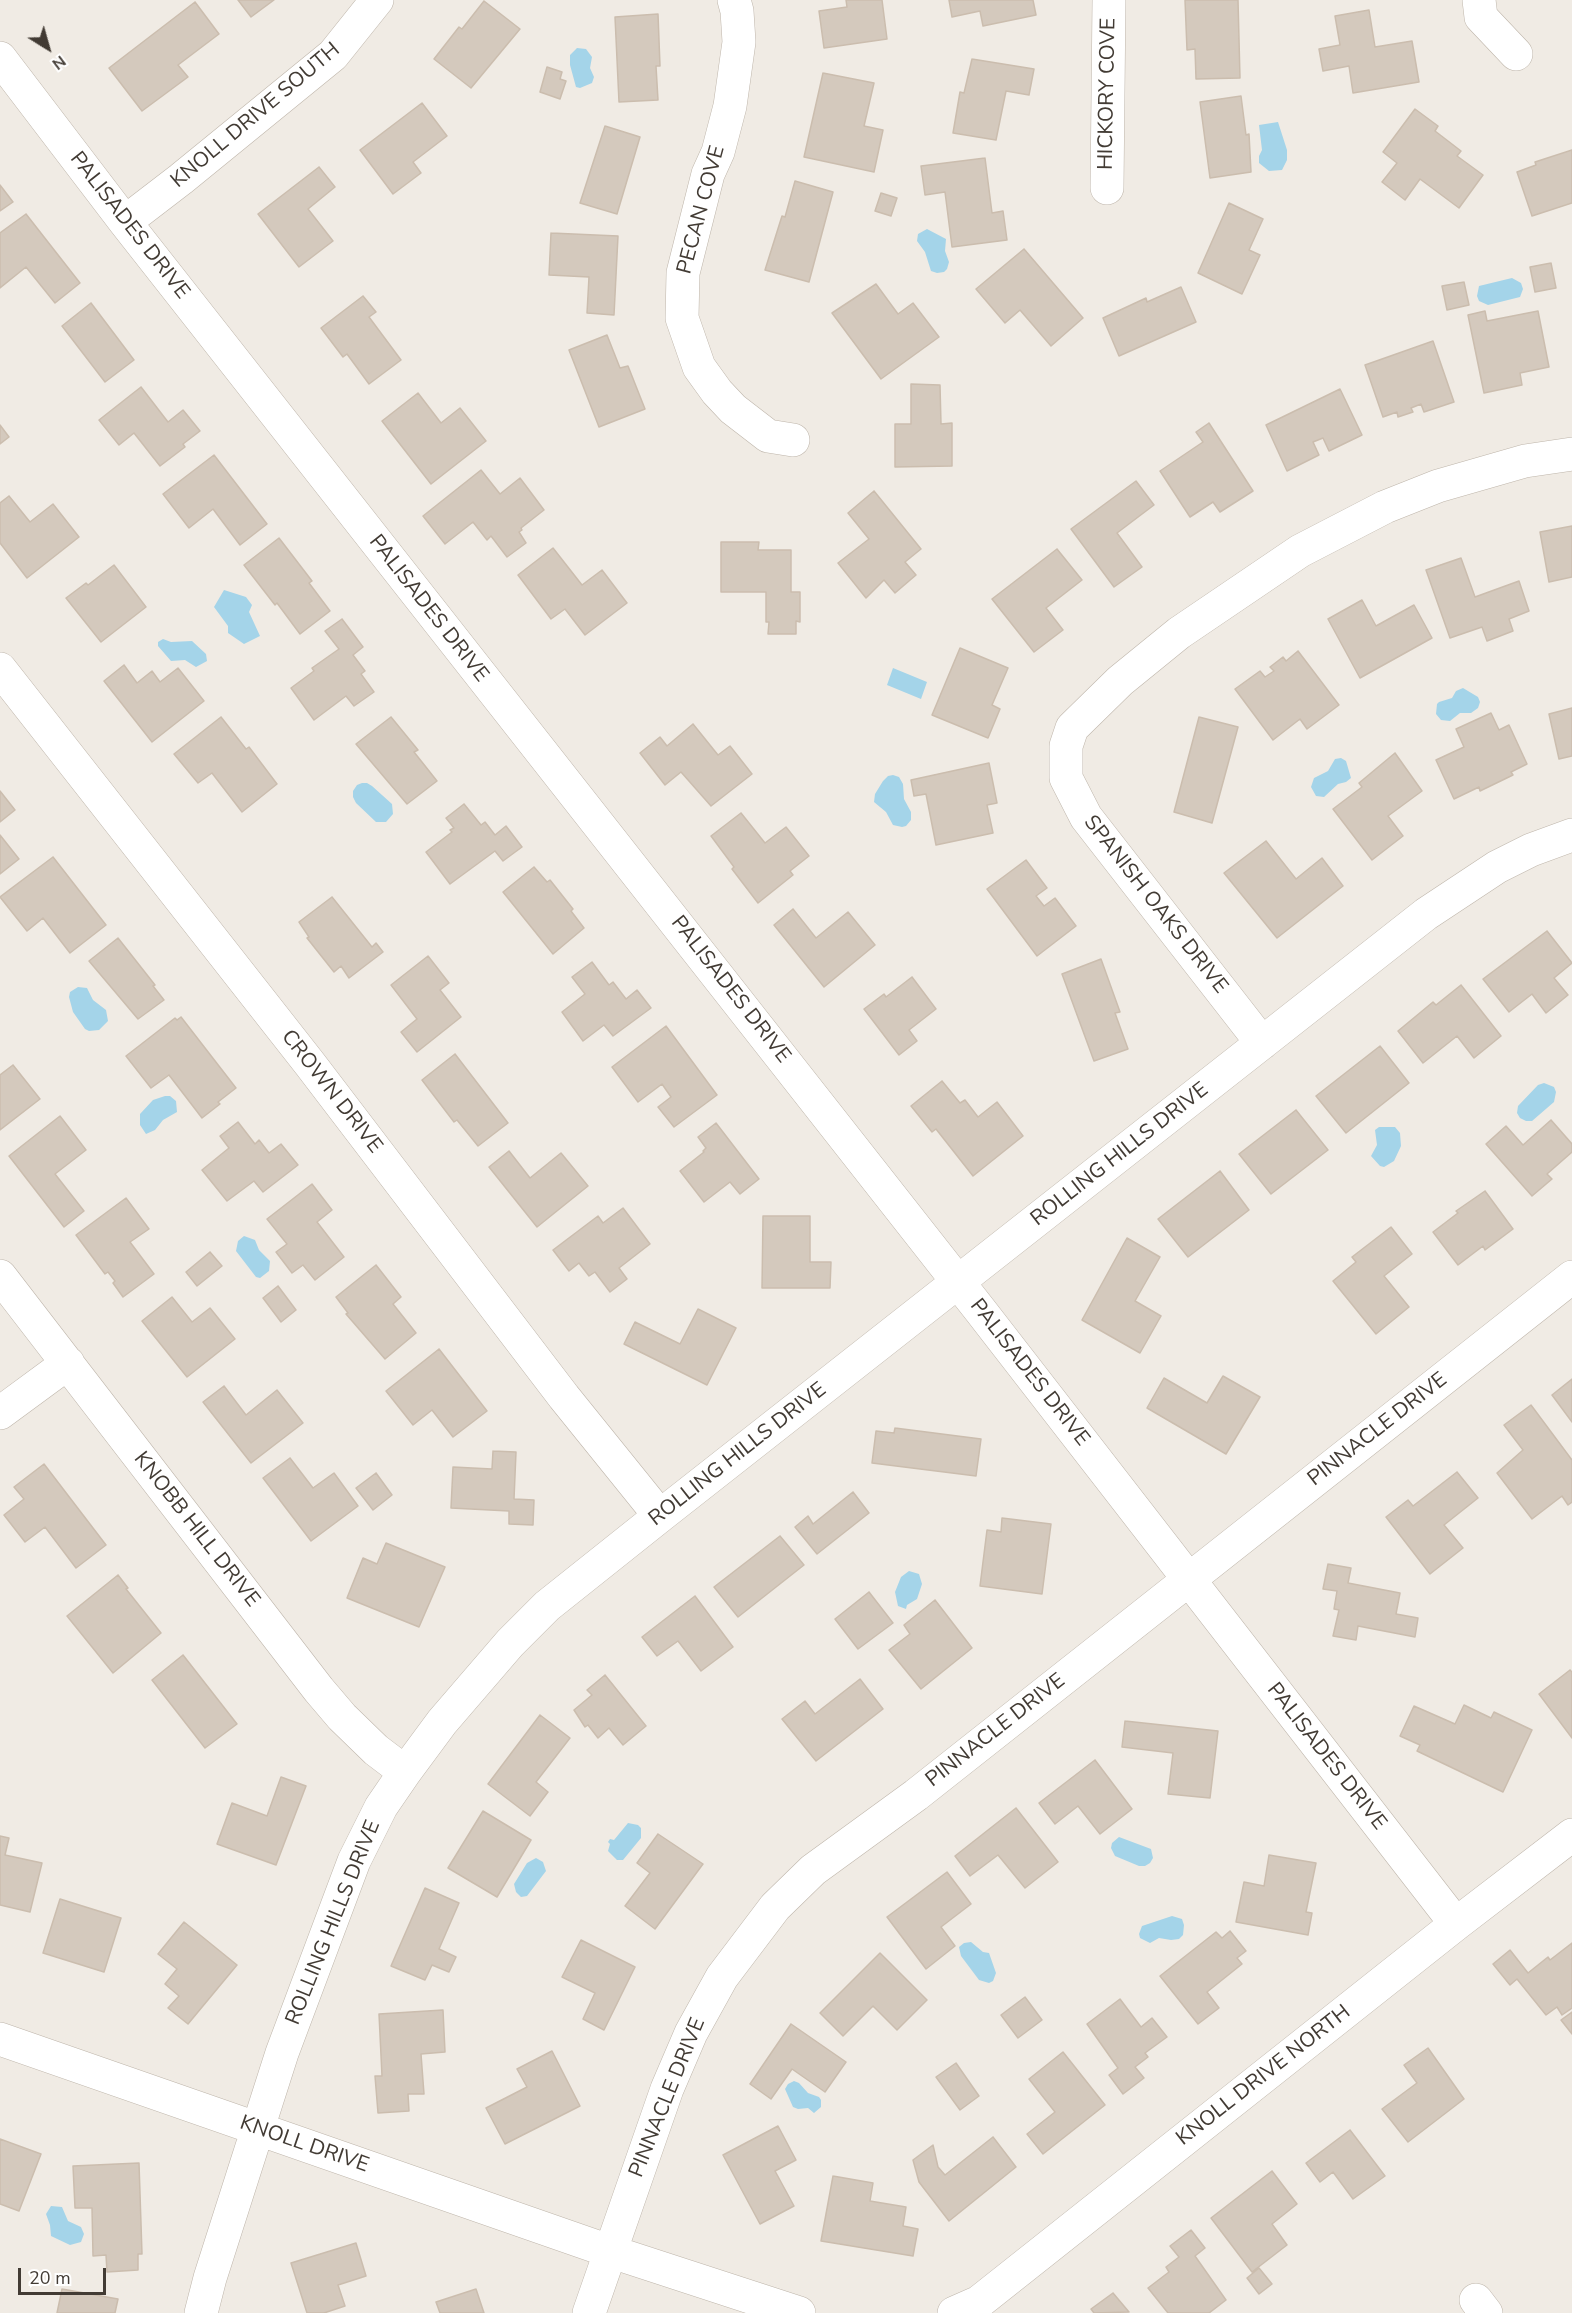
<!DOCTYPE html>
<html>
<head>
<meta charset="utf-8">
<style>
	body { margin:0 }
	#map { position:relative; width:1572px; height:2313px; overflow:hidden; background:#f0ebe4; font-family:"Nunito Sans",sans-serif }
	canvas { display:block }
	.north { position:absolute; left:18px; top:18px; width:60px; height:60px; -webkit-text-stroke:4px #fff; paint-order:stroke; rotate:143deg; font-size:16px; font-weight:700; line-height:24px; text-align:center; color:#423b34 }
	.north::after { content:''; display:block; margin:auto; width:21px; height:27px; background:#423b34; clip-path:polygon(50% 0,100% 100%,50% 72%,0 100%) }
	.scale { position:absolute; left:18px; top:2268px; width:88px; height:27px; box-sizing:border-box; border:3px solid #423b34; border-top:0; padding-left:8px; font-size:18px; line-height:21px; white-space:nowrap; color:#423b34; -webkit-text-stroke:4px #fff; paint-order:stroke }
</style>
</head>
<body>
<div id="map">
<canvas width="1572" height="2313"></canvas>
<div class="north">N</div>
<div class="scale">20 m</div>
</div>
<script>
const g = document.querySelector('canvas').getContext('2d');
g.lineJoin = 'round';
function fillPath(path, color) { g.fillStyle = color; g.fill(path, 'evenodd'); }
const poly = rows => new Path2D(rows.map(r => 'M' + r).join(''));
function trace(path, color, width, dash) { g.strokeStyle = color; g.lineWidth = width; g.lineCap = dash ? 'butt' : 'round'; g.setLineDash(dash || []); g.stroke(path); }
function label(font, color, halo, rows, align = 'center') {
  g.font = font + ' "Nunito Sans",sans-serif'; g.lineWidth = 5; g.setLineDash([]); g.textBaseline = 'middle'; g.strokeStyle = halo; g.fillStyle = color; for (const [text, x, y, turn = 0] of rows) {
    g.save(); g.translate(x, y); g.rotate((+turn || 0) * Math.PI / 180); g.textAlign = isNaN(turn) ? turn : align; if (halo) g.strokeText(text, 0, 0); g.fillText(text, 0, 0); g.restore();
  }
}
const water = poly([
	[577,48,586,49,592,57,590,68,594,77,592,83,580,88,576,87,570,65,570,55],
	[1278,122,1287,150,1287,160,1282,170,1269,171,1259,163,1259,156,1262,150,1259,125],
	[927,229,946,239,945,251,949,262,947,269,944,272,937,273,931,271,925,252,917,241,918,234],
	[1512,278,1521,283,1523,289,1520,297,1488,305,1479,301,1477,296,1479,286],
	[224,590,246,597,252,605,249,612,260,636,244,644,228,633,228,626,214,607],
	[163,639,171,642,192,641,206,654,207,661,196,667,185,660,171,661,158,646,158,642],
	[893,668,927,682,921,699,887,685],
	[1463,688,1478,697,1480,702,1478,708,1471,713,1460,713,1450,721,1441,720,1436,714,1437,704,1439,702,1452,698,1456,691],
	[1341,758,1346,761,1351,778,1346,782,1338,784,1324,797,1316,796,1311,787,1314,778,1328,771,1335,759],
	[893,775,899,777,903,784,904,799,911,812,911,820,906,826,902,827,893,825,886,812,874,802,875,794,883,781,888,776],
	[362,783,367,783,372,786,392,804,393,814,386,822,376,822,356,803,353,797,353,791,357,785],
	[78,987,87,988,93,1000,106,1010,108,1021,99,1030,89,1031,85,1029,73,1012,69,997,70,992],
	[1544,1083,1554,1087,1556,1092,1554,1102,1532,1121,1526,1121,1520,1118,1517,1113,1518,1106,1538,1085],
	[165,1096,170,1096,176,1101,177,1112,163,1120,155,1130,146,1134,140,1125,140,1114,153,1100],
	[1391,1127,1395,1127,1400,1133,1401,1146,1394,1161,1384,1167,1380,1166,1371,1156,1377,1145,1375,1130,1379,1127],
	[244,1236,255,1240,259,1250,270,1261,269,1271,260,1278,256,1277,236,1251,238,1241],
	[909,1571,919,1574,922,1584,917,1599,907,1605,906,1609,898,1606,895,1592,901,1577],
	[628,1823,638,1825,641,1828,641,1838,623,1860,617,1860,608,1851,610,1844,608,1842,610,1839,614,1840],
	[1119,1837,1151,1849,1153,1858,1150,1863,1145,1866,1139,1866,1115,1856,1111,1848,1112,1843],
	[536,1858,543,1862,546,1871,527,1896,521,1897,516,1892,514,1884,527,1863],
	[1172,1916,1182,1919,1184,1925,1183,1935,1179,1939,1171,1940,1159,1938,1150,1943,1140,1938,1139,1934,1142,1926],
	[971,1942,983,1952,989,1953,996,1973,993,1981,989,1983,979,1980,961,1956,959,1947,964,1943],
	[794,2081,799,2083,808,2093,819,2097,821,2100,821,2107,814,2113,808,2108,798,2109,793,2107,785,2089,788,2084],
	[51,2206,62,2207,68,2221,81,2227,84,2234,81,2242,70,2245,51,2236,50,2225,46,2214]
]);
const building = poly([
	[238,0,274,0,251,17,238,0],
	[846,0,882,0,887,39,824,48,819,11,847,7,846,0],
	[949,0,1033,0,1036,15,983,26,980,11,952,17,949,0],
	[1185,0,1238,0,1240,78,1196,79,1195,49,1187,50,1185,0],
	[484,1,520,29,471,88,434,59,459,27,462,29,484,1],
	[195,2,219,34,178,65,188,77,142,111,109,68,195,2],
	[1369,10,1375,47,1412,41,1419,82,1353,93,1349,66,1323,71,1319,49,1340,45,1335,16,1369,10],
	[658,14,660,66,656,66,658,100,619,102,615,17,658,14],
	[972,59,1034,69,1029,95,1006,91,996,140,953,133,960,92,964,93,972,59],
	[547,67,562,72,560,79,566,81,560,99,540,92,547,67],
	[823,73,874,83,864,126,883,130,874,172,804,157,823,73],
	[1241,96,1246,135,1249,134,1251,172,1210,178,1200,102,1241,96],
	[422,103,447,136,413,162,421,173,393,194,360,150,422,103],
	[1415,109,1438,126,1435,131,1461,151,1457,156,1483,175,1459,208,1420,179,1405,200,1382,182,1397,163,1383,152,1415,109],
	[605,126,640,137,617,214,580,203,605,126],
	[1572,150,1572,203,1532,216,1517,172,1536,165,1535,162,1572,150],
	[985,158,992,213,1003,211,1007,240,952,247,945,192,925,195,921,166,985,158],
	[319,167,335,187,308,209,333,241,299,267,258,214,319,167],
	[795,181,833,192,809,282,765,270,782,216,785,217,795,181],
	[0,185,13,202,0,211,0,185],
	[881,193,897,198,891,216,875,211,881,193],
	[1229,203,1263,219,1249,250,1260,255,1242,294,1198,273,1229,203],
	[26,214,80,283,55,303,26,267,0,288,0,233,26,214],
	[551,233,618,236,614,315,587,313,589,277,549,275,551,233],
	[1024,249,1083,318,1051,346,1020,310,1005,323,976,289,1024,249],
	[1551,263,1556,288,1535,292,1530,267,1551,263],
	[1464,282,1469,305,1447,310,1442,286,1464,282],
	[876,284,898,314,913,303,939,337,881,379,832,313,876,284],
	[1181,287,1196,322,1119,356,1103,318,1146,298,1147,302,1181,287],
	[363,296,376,312,369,317,401,360,369,384,347,354,343,357,321,328,363,296],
	[91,303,134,360,105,382,62,326,91,303],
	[1485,311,1487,321,1538,311,1549,367,1520,373,1522,385,1484,393,1468,315,1485,311],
	[607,335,620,368,628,366,645,409,599,427,569,350,607,335],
	[1433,341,1454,402,1424,412,1421,404,1411,408,1413,412,1398,417,1397,412,1383,417,1365,365,1433,341],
	[911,384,940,385,941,424,952,423,952,466,895,467,895,424,911,424,911,384],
	[141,387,168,422,183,410,200,431,183,444,185,447,160,466,134,433,119,445,99,420,141,387],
	[1340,389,1362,435,1329,451,1323,438,1313,442,1319,455,1287,471,1266,425,1340,389],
	[418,393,441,423,460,408,486,441,431,484,382,421,418,393],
	[1209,423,1253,491,1220,512,1213,502,1190,517,1160,471,1203,442,1196,432,1209,423],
	[0,425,9,437,0,444,0,425],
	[214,455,267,524,240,545,213,509,189,528,163,494,214,455],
	[481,470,500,494,520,478,544,510,521,528,522,530,519,532,526,543,507,557,491,536,487,540,473,522,445,544,423,516,481,470],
	[1136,481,1154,505,1117,533,1142,567,1114,587,1071,529,1136,481],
	[874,491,921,549,905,562,916,575,895,593,884,580,866,598,838,563,869,539,848,513,874,491],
	[9,496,30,522,53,504,79,537,27,578,0,543,0,503,9,496],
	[1572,526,1572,577,1549,582,1540,532,1572,526],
	[279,538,312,581,309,583,330,611,300,634,277,603,275,605,244,565,279,538],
	[721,542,759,542,758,550,791,550,791,592,800,592,800,622,796,621,796,634,768,634,769,622,766,622,766,592,721,592,721,542],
	[553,548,582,585,602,570,627,603,585,635,565,609,551,619,518,575,553,548],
	[1057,549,1082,580,1046,608,1063,630,1034,652,992,599,1057,549],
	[1461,558,1475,597,1519,581,1529,611,1509,619,1513,631,1487,641,1482,627,1450,638,1426,570,1461,558],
	[114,565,146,607,101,642,66,598,86,583,88,585,114,565],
	[1362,600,1376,626,1414,605,1432,638,1360,678,1328,619,1362,600],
	[342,619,363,647,353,655,365,671,361,674,374,692,354,706,346,696,314,720,291,688,314,671,312,668,339,649,325,631,342,619],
	[960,648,1008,668,992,705,1000,709,988,738,932,715,960,648],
	[1298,651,1339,705,1307,729,1300,719,1273,740,1235,689,1260,671,1265,677,1274,671,1270,667,1283,657,1286,661,1298,651],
	[124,665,137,683,152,671,160,682,178,668,204,701,152,742,104,681,124,665],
	[1572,708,1572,756,1559,759,1549,714,1572,708],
	[1491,713,1499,730,1509,725,1527,764,1511,772,1513,775,1480,791,1479,787,1454,799,1436,760,1464,747,1456,729,1491,713],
	[221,717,246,749,249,747,277,784,242,812,212,773,198,783,174,754,221,717],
	[391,717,418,750,414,752,437,781,407,804,356,744,391,717],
	[1199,717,1238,727,1212,823,1174,812,1199,717],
	[693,724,718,755,730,746,752,774,711,806,681,772,665,785,640,753,660,737,667,746,693,724],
	[1395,753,1422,791,1388,816,1403,836,1372,860,1333,809,1362,787,1359,783,1395,753],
	[989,763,997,803,987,805,993,833,936,845,926,794,914,796,911,780,989,763],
	[0,791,15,810,0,822,0,791],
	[464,804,481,825,485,822,495,835,506,826,522,847,503,861,495,851,450,884,426,852,452,832,450,830,454,828,446,818,464,804],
	[741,813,765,843,786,827,809,856,790,871,793,875,758,903,732,869,734,867,711,836,741,813],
	[0,835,19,859,0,874,0,835],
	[1266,841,1296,879,1322,858,1343,886,1277,938,1224,873,1266,841],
	[53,857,106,925,70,953,43,918,27,931,0,897,53,857],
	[1026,860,1047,888,1036,896,1044,906,1055,898,1076,926,1037,956,987,889,1026,860],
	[534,867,547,882,550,880,573,909,571,911,584,928,553,954,503,892,534,867],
	[332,897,372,947,376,943,383,952,349,978,341,966,334,972,307,938,309,937,299,922,332,897],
	[793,909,816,938,848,912,875,945,824,987,774,925,793,909],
	[1547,931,1572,963,1554,978,1568,995,1546,1013,1532,994,1509,1012,1483,979,1547,931],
	[118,938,155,985,153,986,164,1000,138,1019,89,961,118,938],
	[428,956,449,983,440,990,461,1017,417,1052,401,1032,417,1019,391,985,428,956],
	[1101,959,1120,1012,1115,1013,1128,1049,1094,1061,1062,974,1101,959],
	[592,962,609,985,613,982,626,999,637,990,651,1008,613,1036,604,1025,583,1041,562,1012,585,994,572,977,592,962],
	[912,977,936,1009,909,1030,917,1041,899,1055,864,1009,884,994,886,997,912,977],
	[1461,985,1501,1036,1474,1058,1457,1036,1423,1063,1398,1031,1433,1002,1436,1005,1461,985],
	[181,1017,236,1088,218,1102,220,1104,202,1118,169,1075,151,1088,126,1056,175,1018,177,1020,181,1017],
	[666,1026,717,1095,674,1127,658,1107,671,1097,662,1084,638,1102,612,1067,666,1026],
	[1380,1046,1409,1083,1346,1133,1316,1096,1380,1046],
	[455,1054,508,1123,478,1146,457,1120,454,1122,422,1080,455,1054],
	[13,1065,40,1099,0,1130,0,1075,13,1065],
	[942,1081,960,1103,965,1100,978,1117,997,1102,1023,1136,973,1176,936,1129,932,1132,911,1106,942,1081],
	[1296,1110,1328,1150,1271,1194,1239,1154,1296,1110],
	[60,1116,86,1150,55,1174,84,1211,64,1227,9,1156,60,1116],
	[1551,1120,1572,1144,1572,1152,1547,1174,1552,1179,1532,1196,1486,1144,1506,1126,1523,1145,1551,1120],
	[238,1122,255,1144,259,1140,269,1153,281,1144,298,1165,263,1192,254,1181,227,1201,202,1170,229,1148,220,1136,238,1122],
	[716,1123,759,1179,740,1194,730,1182,704,1202,680,1171,704,1152,703,1151,706,1148,698,1137,716,1123],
	[509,1151,530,1178,561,1153,588,1186,537,1227,489,1167,509,1151],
	[1220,1171,1249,1210,1188,1257,1158,1219,1220,1171],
	[312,1184,332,1210,317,1222,344,1257,315,1280,303,1265,292,1273,276,1252,287,1244,267,1219,312,1184],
	[1485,1191,1513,1229,1485,1250,1483,1246,1458,1265,1433,1232,1458,1213,1456,1211,1485,1191],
	[126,1198,149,1229,130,1242,154,1274,123,1297,113,1283,115,1281,108,1272,105,1274,76,1235,126,1198],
	[623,1208,650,1244,619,1268,627,1279,610,1292,595,1272,589,1276,579,1263,569,1271,553,1250,598,1216,603,1223,623,1208],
	[763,1216,810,1216,810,1262,831,1262,830,1288,762,1288,763,1216],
	[1391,1227,1412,1254,1384,1276,1409,1307,1376,1334,1333,1281,1356,1262,1352,1257,1391,1227],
	[1127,1238,1160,1257,1135,1301,1161,1316,1140,1353,1082,1320,1127,1238],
	[210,1252,222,1266,197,1286,186,1272,210,1252],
	[376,1265,401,1297,393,1304,416,1333,385,1359,346,1314,348,1313,336,1297,376,1265],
	[278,1286,296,1310,281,1322,263,1298,278,1286],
	[172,1297,192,1322,210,1308,235,1339,187,1377,142,1321,172,1297],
	[698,1309,736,1328,707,1385,624,1344,635,1322,680,1344,698,1309],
	[439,1349,487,1411,453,1437,432,1410,413,1425,386,1391,439,1349],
	[1223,1376,1260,1397,1226,1454,1147,1408,1164,1378,1207,1403,1223,1376],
	[1572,1379,1572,1422,1552,1395,1572,1379],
	[224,1386,246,1415,277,1390,303,1423,251,1463,203,1402,224,1386],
	[1531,1405,1572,1460,1572,1502,1568,1505,1562,1496,1532,1519,1497,1473,1523,1450,1504,1425,1531,1405],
	[895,1428,981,1439,976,1476,872,1463,876,1431,894,1433,895,1428],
	[493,1451,516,1452,514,1499,534,1500,533,1525,509,1524,509,1511,451,1508,453,1467,492,1469,493,1451],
	[290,1458,313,1488,334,1473,358,1506,311,1541,263,1478,290,1458],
	[44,1464,106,1545,76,1568,45,1527,25,1542,4,1515,24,1499,14,1487,44,1464],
	[1457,1472,1478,1498,1444,1525,1463,1548,1430,1574,1386,1517,1408,1500,1413,1506,1457,1472],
	[376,1473,392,1495,373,1510,356,1488,376,1473],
	[853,1492,869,1513,817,1554,795,1527,808,1516,813,1524,853,1492],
	[1002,1518,1051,1524,1042,1594,980,1586,987,1530,1001,1532,1002,1518],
	[780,1536,804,1565,738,1617,714,1587,780,1536],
	[386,1543,445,1567,419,1627,347,1598,363,1558,377,1564,386,1543],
	[1328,1564,1351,1568,1348,1583,1400,1593,1396,1614,1418,1618,1415,1637,1358,1626,1356,1640,1333,1636,1339,1610,1334,1609,1337,1591,1323,1589,1328,1564],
	[118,1575,128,1588,126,1589,161,1633,113,1673,67,1616,118,1575],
	[869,1592,893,1623,858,1649,835,1619,869,1592],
	[695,1596,733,1647,701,1671,678,1641,657,1656,642,1637,695,1596],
	[935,1600,972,1648,921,1689,889,1650,910,1634,904,1625,935,1600],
	[183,1655,237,1724,205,1748,152,1680,183,1655],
	[1570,1670,1572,1672,1572,1738,1539,1694,1570,1670],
	[605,1675,646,1726,623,1745,609,1728,598,1738,588,1725,585,1727,574,1710,592,1695,587,1690,605,1675],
	[860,1679,883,1709,816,1761,782,1719,805,1701,815,1714,860,1679],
	[1464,1705,1491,1718,1494,1712,1532,1730,1503,1792,1417,1751,1420,1745,1400,1736,1414,1706,1455,1724,1464,1705],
	[540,1715,570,1738,536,1782,548,1792,530,1816,488,1784,540,1715],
	[1125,1721,1218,1731,1210,1798,1168,1794,1173,1753,1122,1747,1125,1721],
	[1095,1760,1132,1809,1100,1834,1078,1806,1055,1824,1039,1803,1095,1760],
	[281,1777,306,1786,276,1865,217,1844,232,1803,267,1816,281,1777],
	[1016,1808,1058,1862,1025,1888,998,1855,970,1876,955,1856,1016,1808],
	[483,1811,531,1840,497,1897,448,1868,483,1811],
	[658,1834,703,1864,655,1929,625,1906,650,1873,637,1863,658,1834],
	[0,1836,9,1838,5,1855,42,1863,30,1912,0,1905,0,1836],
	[1269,1855,1316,1863,1306,1912,1312,1913,1308,1935,1236,1922,1244,1882,1264,1886,1269,1855],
	[947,1872,971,1904,941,1927,955,1946,926,1969,887,1917,947,1872],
	[425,1888,459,1903,439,1949,456,1957,449,1972,432,1965,425,1980,391,1966,425,1888],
	[60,1899,121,1918,104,1972,43,1953,60,1899],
	[184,1922,237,1965,188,2024,168,2008,179,1996,165,1984,177,1969,158,1954,184,1922],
	[1230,1931,1246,1951,1237,1958,1242,1964,1207,1992,1219,2008,1198,2024,1160,1976,1216,1932,1222,1938,1230,1931],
	[581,1940,635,1967,604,2030,583,2019,595,1993,562,1977,581,1940],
	[1572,1943,1572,2008,1562,2015,1557,2007,1546,2015,1517,1979,1510,1985,1493,1964,1510,1950,1528,1973,1548,1957,1550,1960,1572,1943],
	[880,1953,927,2000,897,2030,873,2006,843,2036,820,2013,880,1953],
	[1025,1997,1042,2020,1018,2038,1001,2015,1025,1997],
	[1120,1999,1141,2027,1152,2018,1167,2037,1145,2053,1148,2057,1135,2067,1144,2078,1123,2094,1109,2075,1118,2068,1087,2024,1120,1999],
	[443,2010,445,2052,421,2054,424,2094,408,2094,409,2111,378,2113,375,2076,382,2076,379,2014,443,2010],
	[1572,2012,1572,2034,1561,2020,1572,2012],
	[791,2024,846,2062,825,2092,792,2069,771,2099,750,2084,791,2024],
	[1428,2048,1464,2099,1408,2142,1382,2109,1417,2083,1404,2065,1428,2048],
	[552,2051,580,2106,505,2144,486,2108,527,2087,517,2069,552,2051],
	[1063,2052,1105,2105,1043,2154,1027,2134,1055,2112,1029,2079,1063,2052],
	[956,2063,979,2096,960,2110,936,2077,956,2063],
	[778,2126,796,2160,775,2171,794,2206,760,2224,723,2155,778,2126],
	[1350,2130,1385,2176,1353,2199,1333,2172,1320,2182,1306,2163,1350,2130],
	[993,2137,1016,2167,949,2221,919,2182,913,2160,933,2145,938,2167,945,2175,993,2137],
	[0,2139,41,2154,19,2211,0,2204,0,2139],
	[139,2163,142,2254,138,2254,138,2270,107,2272,106,2255,93,2256,92,2208,75,2208,73,2166,139,2163],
	[1272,2171,1297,2204,1272,2224,1287,2245,1252,2272,1211,2218,1272,2171],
	[833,2176,873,2183,870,2201,906,2207,903,2226,918,2229,913,2256,821,2241,833,2176],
	[1191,2230,1205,2248,1195,2256,1226,2300,1209,2313,1168,2313,1148,2288,1169,2272,1166,2267,1179,2257,1170,2246,1191,2230],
	[356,2243,366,2276,338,2285,345,2306,324,2313,307,2313,291,2263,356,2243],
	[1259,2268,1272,2284,1259,2294,1247,2278,1259,2268],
	[62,2289,118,2299,115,2313,57,2313,62,2289],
	[476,2289,484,2313,440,2313,436,2302,476,2289],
	[1113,2293,1129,2312,1094,2313,1091,2309,1113,2293]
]);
const minor = poly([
	[734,0,737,11,739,42,730,106,718,152,708,174,683,273,682,318,699,367,717,392,733,409,768,436,793,440],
	[1479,0,1481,17,1516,54],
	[0,58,125,222,980,1310,1456,1924],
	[1107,188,1109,0],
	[125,222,181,179,333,55,377,0],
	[0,669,310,1064,564,1397,660,1516],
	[1262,1043,1086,817,1066,778,1066,746,1072,728,1120,681,1179,633,1300,551,1385,507,1438,486,1525,461,1572,454],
	[0,1276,319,1690,342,1717,376,1750,405,1772],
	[0,1413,68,1363],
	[0,2039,609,2251,799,2313],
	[1476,2300,1486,2313],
	[201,2313,210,2278,282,2053,354,1861,381,1807,405,1772,442,1722,510,1643,547,1606,660,1516,1426,914,1497,867,1531,850,1572,835],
	[589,2313,667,2089,691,2033,722,1977,775,1907,813,1870,916,1795,1572,1277],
	[954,2313,979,2302,1456,1924,1572,1835]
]);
const streetNames = [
	["HICKORY COVE",1108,94,-89],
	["KNOLL DRIVE SOUTH",256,116,-40],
	["PECAN COVE",702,210,-75],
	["PALISADES DRIVE",129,226,52],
	["PALISADES DRIVE",428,609,52],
	["SPANISH OAKS DRIVE",1155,905,52],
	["PALISADES DRIVE",730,990,52],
	["CROWN DRIVE",331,1092,52],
	["ROLLING HILLS DRIVE",1120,1155,-38],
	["PALISADES DRIVE",1029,1373,52],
	["PINNACLE DRIVE",1378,1430,-38],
	["ROLLING HILLS DRIVE",738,1455,-38],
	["KNOBB HILL DRIVE",196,1530,52],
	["PINNACLE DRIVE",996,1731,-38],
	["PALISADES DRIVE",1326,1757,52],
	["ROLLING HILLS DRIVE",334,1923,-68],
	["KNOLL DRIVE NORTH",1264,2076,-38],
	["PINNACLE DRIVE",668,2098,-68],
	["KNOLL DRIVE",304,2145,19]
];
fillPath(water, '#a4d4e9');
fillPath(building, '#d4c9bd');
trace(building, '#cbbdae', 1.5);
trace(minor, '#beb5aa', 34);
trace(minor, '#fff', 33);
label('21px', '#423b34', '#fff', streetNames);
</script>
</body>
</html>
